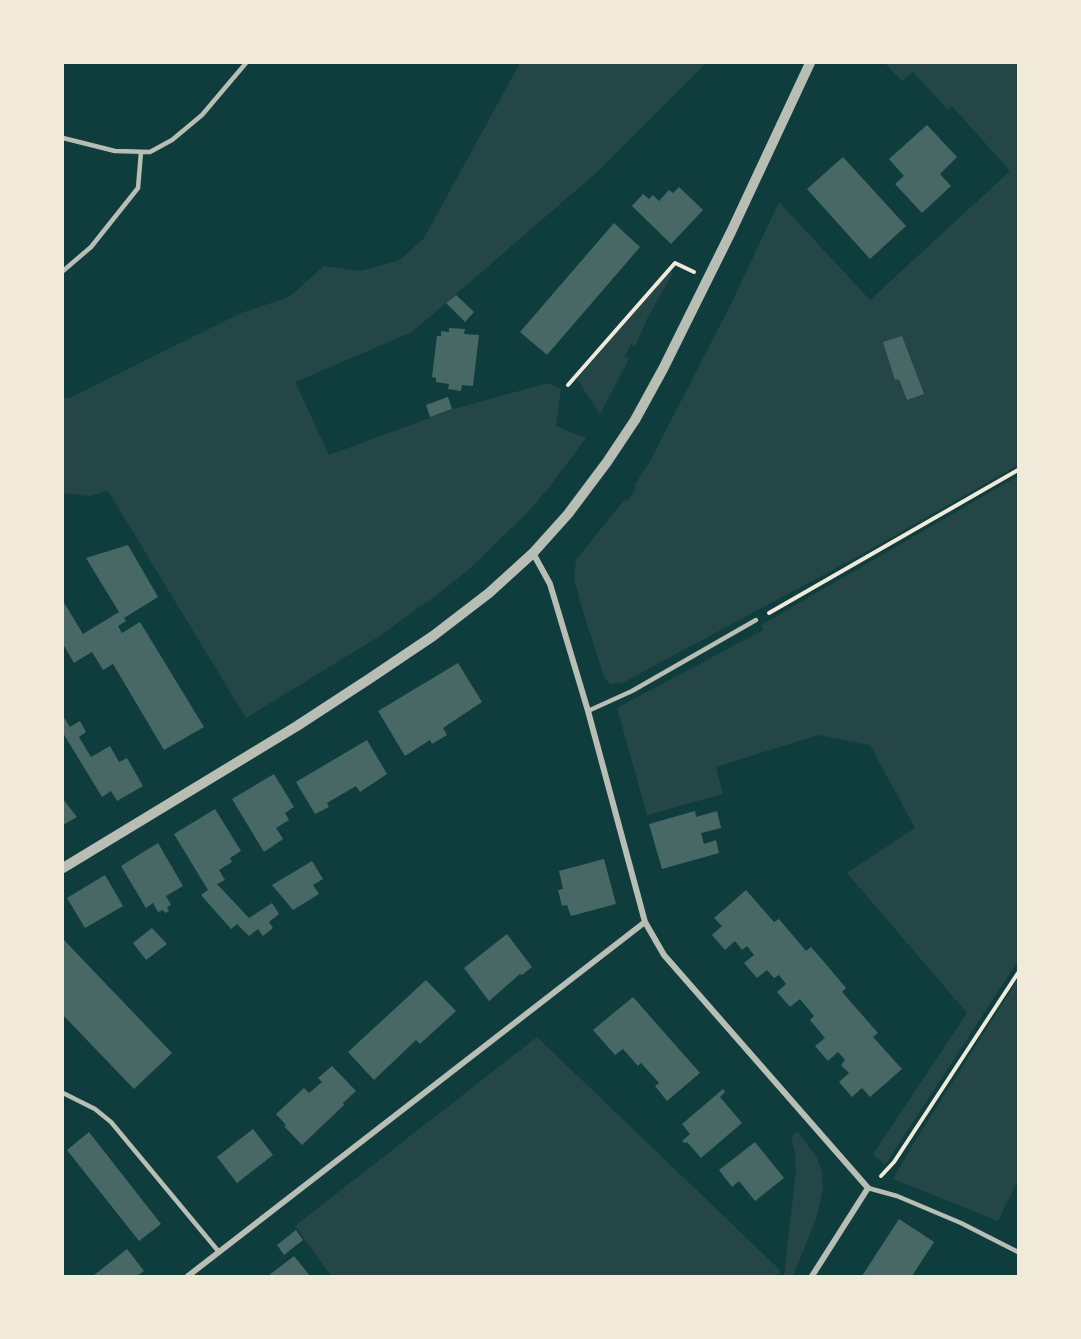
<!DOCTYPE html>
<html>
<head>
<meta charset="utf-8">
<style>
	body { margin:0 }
	#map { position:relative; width:1081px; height:1339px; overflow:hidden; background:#0f3d3e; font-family:"Titillium Web",sans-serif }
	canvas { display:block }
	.frame { position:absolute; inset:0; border:64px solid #f1e9da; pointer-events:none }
</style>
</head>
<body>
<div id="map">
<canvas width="1081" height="1339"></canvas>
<div class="frame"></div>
</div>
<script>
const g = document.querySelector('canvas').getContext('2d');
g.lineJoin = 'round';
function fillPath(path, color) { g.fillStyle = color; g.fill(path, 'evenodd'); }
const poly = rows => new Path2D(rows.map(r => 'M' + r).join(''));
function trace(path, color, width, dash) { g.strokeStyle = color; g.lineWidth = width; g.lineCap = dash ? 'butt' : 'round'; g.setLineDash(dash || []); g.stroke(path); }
const green = poly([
	[520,63,706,63,596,173,412,332,295,382,329,455,454,409,548,383,561,389,556,426,586,438,547,490,527,513,467,571,438,594,378,637,246,718,108,491,89,496,63,493,63,398,70,398,241,313,289,297,324,266,360,271,400,260,424,238],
	[885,63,1018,63,1018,465,866,552,622,683,610,684,604,676,584,615,574,579,576,560,625,499,627,501,636,488,634,486,648,465,731,304,779,202,870,300,1010,171,952,106,948,110,913,72,902,81],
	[669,271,673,273,648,317,635,346,631,344,625,356,629,359,600,414,577,379],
	[1018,476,1018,961,885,1165,873,1154,967,1013,847,873,915,828,870,745,818,735,716,767,723,794,647,815,617,708,763,630,761,625],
	[1018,979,1018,1180,998,1221,893,1179,917,1138],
	[537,1037,780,1270,779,1276,331,1276,295,1226],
	[798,1132,817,1158,822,1172,823,1189,816,1219,793,1276,784,1276,796,1171,795,1152,791,1136]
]);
const building = poly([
	[927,125,957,157,940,174,951,186,922,213,895,184,904,176,889,159],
	[843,157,906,226,870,259,807,189],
	[679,187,703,210,671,244,632,206,643,194,649,199,653,195,659,201,669,190,673,193],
	[614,223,640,247,547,355,520,332],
	[456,295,474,312,465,322,446,303],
	[449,328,465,329,464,334,479,335,473,386,462,385,461,391,448,389,449,384,436,382,436,378,432,377,437,336,441,336,441,331,449,332],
	[902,336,924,394,907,400,899,379,895,380,883,342],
	[448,397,452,409,430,417,426,405],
	[128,545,158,597,124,618,126,621,118,626,122,633,140,622,204,727,164,750,113,664,103,670,92,652,74,663,63,644,63,601,83,634,119,612,86,558],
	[458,663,482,702,443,728,447,735,432,744,430,740,405,756,378,711],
	[63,716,70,727,80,721,86,732,79,737,91,757,110,746,119,762,127,758,143,786,117,801,111,791,102,797,63,733],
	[367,740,387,774,360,792,356,786,327,803,329,807,315,814,296,782],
	[274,774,294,807,285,813,289,820,276,828,283,839,264,852,232,799],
	[63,799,77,817,63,825],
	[215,809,241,851,230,858,232,862,219,870,225,880,217,884,249,918,272,903,279,914,269,922,273,928,263,936,258,929,249,936,237,924,231,929,201,895,208,890,174,834],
	[695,811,696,817,717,811,721,828,701,833,704,844,716,840,719,853,662,869,649,824],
	[158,843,183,886,166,896,171,905,167,907,169,911,165,913,163,910,158,912,153,903,146,908,121,866],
	[604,859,616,904,571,916,567,905,562,906,558,890,563,889,559,871],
	[312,861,323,879,313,885,319,894,293,910,272,885],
	[105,875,123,906,85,928,67,898],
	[746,890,774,922,779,919,806,951,811,947,825,963,846,988,842,992,878,1033,873,1037,902,1069,870,1097,862,1088,852,1097,839,1082,849,1073,841,1065,845,1060,838,1052,828,1061,815,1046,825,1038,810,1020,814,1016,800,999,790,1007,777,992,786,984,779,975,774,978,767,970,757,978,744,963,754,955,747,946,742,950,735,941,725,950,712,935,722,926,714,918],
	[152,928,167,944,146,960,133,943],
	[507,934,532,967,522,975,520,974,489,1001,464,968],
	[63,939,172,1053,134,1089,63,1015],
	[426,980,456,1011,420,1044,416,1040,374,1080,348,1052],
	[633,997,700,1073,667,1101,655,1086,659,1083,641,1063,638,1066,623,1049,615,1055,593,1030],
	[332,1066,356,1091,343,1103,344,1105,302,1145,284,1126,286,1125,276,1114,304,1088,309,1093,322,1082,318,1078],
	[723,1089,725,1092,720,1097,742,1123,701,1158,687,1142,685,1143,682,1141,690,1134,682,1124],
	[253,1129,273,1155,237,1183,217,1157],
	[89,1132,161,1224,139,1241,67,1150],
	[755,1142,784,1178,755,1201,739,1181,732,1187,719,1170],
	[899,1219,934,1242,912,1276,862,1276],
	[296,1230,303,1240,284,1255,277,1245],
	[127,1249,144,1271,137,1276,93,1276],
	[294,1256,310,1276,268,1276]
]);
const path = poly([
	[568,385,675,263,694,272],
	[769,613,1018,470],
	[881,1176,894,1162,1018,973]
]);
const service = poly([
	[63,138,115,151,150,152,172,140,202,115,246,63],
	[63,271,91,247,138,188,141,152],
	[588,711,632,691,756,620],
	[63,1093,95,1109,111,1122,219,1252],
	[868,1188,897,1196,961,1223,1018,1252]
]);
const minor = poly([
	[533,553,550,584,588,711,645,922,664,955,868,1188,812,1276],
	[188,1276,645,922]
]);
const tertiary = poly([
	[63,868,297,726,369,679,433,636,489,593,533,553,568,514,607,462,635,420,663,369,731,232,810,63]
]);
fillPath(green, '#244646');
fillPath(building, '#486865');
trace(path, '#f1e9da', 4);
trace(service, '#b8beb3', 4.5);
trace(minor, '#b8beb3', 6);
trace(tertiary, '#b8beb3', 10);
</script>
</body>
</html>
